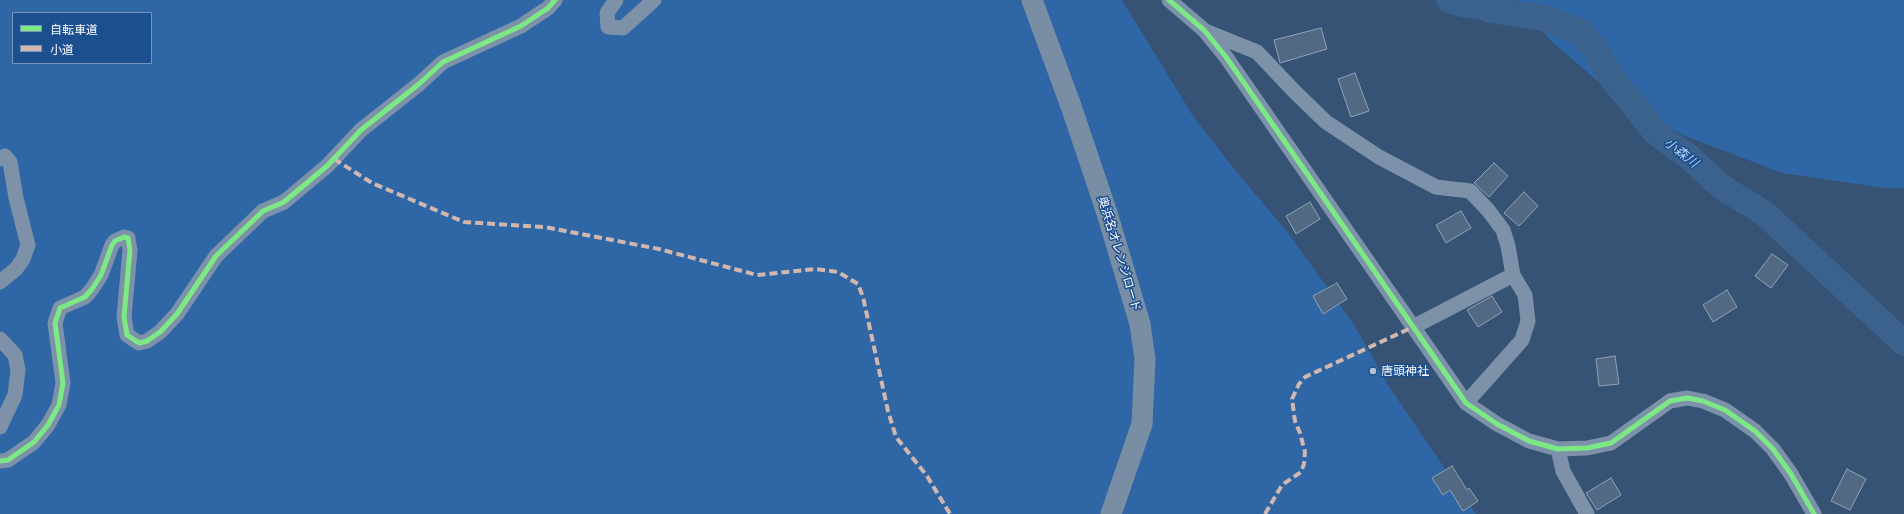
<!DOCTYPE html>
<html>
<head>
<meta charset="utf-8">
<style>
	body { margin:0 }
	#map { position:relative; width:1904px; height:514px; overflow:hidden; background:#365274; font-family:"Work Sans","Noto Sans JP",sans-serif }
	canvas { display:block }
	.legend { position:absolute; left:12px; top:12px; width:140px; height:52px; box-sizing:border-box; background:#1b4f8f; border:1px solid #7695bc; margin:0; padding:5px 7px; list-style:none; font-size:12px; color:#fff }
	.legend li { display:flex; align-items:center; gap:8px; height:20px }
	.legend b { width:20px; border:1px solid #7695bc }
</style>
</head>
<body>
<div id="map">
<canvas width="1904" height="514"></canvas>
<ul class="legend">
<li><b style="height:5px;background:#7ce984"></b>自転車道</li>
<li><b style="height:5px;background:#d1b7ad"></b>小道</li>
</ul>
</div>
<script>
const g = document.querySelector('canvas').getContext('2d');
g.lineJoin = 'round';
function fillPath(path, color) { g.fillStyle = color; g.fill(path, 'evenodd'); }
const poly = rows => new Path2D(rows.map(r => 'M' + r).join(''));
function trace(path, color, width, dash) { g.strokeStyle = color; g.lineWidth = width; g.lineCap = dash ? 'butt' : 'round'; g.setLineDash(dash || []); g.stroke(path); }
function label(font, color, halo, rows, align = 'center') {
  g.font = font + ' "Work Sans","Noto Sans JP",sans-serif'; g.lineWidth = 3; g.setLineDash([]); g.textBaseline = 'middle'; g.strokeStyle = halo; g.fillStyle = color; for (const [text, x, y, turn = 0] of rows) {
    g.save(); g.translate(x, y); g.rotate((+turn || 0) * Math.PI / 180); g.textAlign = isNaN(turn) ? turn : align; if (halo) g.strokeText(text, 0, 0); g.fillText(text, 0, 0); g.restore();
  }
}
const green = poly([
	[0,0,1122,0,1193,116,1236,171,1288,233,1353,323,1390,388,1476,514,0,514],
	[13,13,151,13,151,63,13,63],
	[1513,0,1904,0,1904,188,1885,188,1782,173,1683,135,1622,102,1551,41,1522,8]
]);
const river = poly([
	[1449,0,1461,4,1488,8,1490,10,1543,18,1579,31,1595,48,1612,78,1657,134,1688,156,1723,188,1764,213,1904,343]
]);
const building = poly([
	[1321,28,1327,49,1280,63,1274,40,1321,28],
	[1355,73,1369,111,1351,117,1338,79,1355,73],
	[1494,163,1508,176,1489,197,1474,183,1494,163],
	[1524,192,1538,206,1519,226,1504,213,1524,192],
	[1310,202,1320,219,1296,234,1286,216,1310,202],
	[1461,211,1471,228,1446,243,1436,225,1461,211],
	[1772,254,1788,265,1771,288,1755,276,1772,254],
	[1337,283,1347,299,1323,314,1313,296,1337,283],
	[1727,290,1737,307,1713,322,1703,305,1727,290],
	[1492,296,1502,312,1478,327,1467,310,1492,296],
	[1615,356,1619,384,1599,386,1596,359,1615,356],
	[1452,466,1467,490,1469,488,1478,501,1463,511,1450,490,1443,495,1432,478,1452,466],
	[1847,469,1866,479,1850,510,1831,501,1847,469],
	[1611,478,1621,495,1597,510,1586,493,1611,478]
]);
const street = poly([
	[616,0,607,13,608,27,623,28,654,0],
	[1169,0,1204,30,1226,57,1466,403,1497,424,1529,441,1558,449,1587,448,1611,443,1670,401,1687,398,1703,401,1725,410,1755,431,1773,449,1791,474,1814,514],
	[1205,31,1257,52,1294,91,1326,122,1379,157,1436,187,1470,191,1488,210,1503,230,1508,246,1513,275,1525,295,1528,321,1522,340,1466,403],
	[0,159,5,156,10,162,16,198,28,245,23,259,16,269,0,282],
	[1413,327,1513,275],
	[0,339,15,355,18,370,15,395,0,427],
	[1558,449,1563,471,1587,514],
	[0,461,8,460,34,442,48,425,59,405,63,383,55,323,60,308,85,297,92,289,101,275,112,245,115,241,124,237,128,238,130,250,124,317,127,335,139,343,147,341,160,332,177,314,216,256,263,211,284,202,327,166,361,130,419,84,443,62,521,26,548,8,555,0]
]);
const secondary = poly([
	[1032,0,1071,106,1107,213,1140,324,1145,359,1142,424,1111,514]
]);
const quiet = poly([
	[334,159,372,183,464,222,544,227,659,249,757,275,816,269,838,272,858,284,863,297,888,411,896,437,927,476,950,514],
	[1265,514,1282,485,1301,472,1304,464,1305,452,1300,433,1295,421,1292,399,1299,384,1305,377,1413,327]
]);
const cycleway = poly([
	[1169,0,1204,30,1226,57,1466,403,1497,424,1529,441,1558,449,1587,448,1611,443,1670,401,1687,398,1703,401,1725,410,1755,431,1773,449,1791,474,1814,514],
	[0,461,8,460,34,442,48,425,59,405,63,383,55,323,60,308,85,297,92,289,101,275,112,245,115,241,124,237,128,238,130,250,124,317,127,335,139,343,147,341,160,332,177,314,216,256,263,211,284,202,327,166,361,130,419,84,443,62,521,26,548,8,555,0]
]);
const markers = [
	[1373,371,4,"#b9c2ce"]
];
const streetNames = [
	["奥浜名オレンジロード",1119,254,73]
];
const poiNames = [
	["唐頭神社",1381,371]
];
const waterNames = [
	["小森川",1681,153,38]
];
fillPath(green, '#2f66a5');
trace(river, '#3b618d', 26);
fillPath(building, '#526984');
trace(building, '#92a2b6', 1);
trace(street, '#7d92a8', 15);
trace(secondary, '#798da4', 21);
trace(quiet, '#d1b7ad', 4, [8, 4]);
trace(cycleway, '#7ce984', 5);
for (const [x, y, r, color] of markers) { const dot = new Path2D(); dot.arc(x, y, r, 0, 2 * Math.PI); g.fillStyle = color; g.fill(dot); trace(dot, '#1b4f8f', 1.5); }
label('12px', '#fff', '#1b4f8f', streetNames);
label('12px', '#fff', '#1b4f8f', poiNames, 'left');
label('italic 13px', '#b5d3f5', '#1b4f8f', waterNames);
</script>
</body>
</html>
